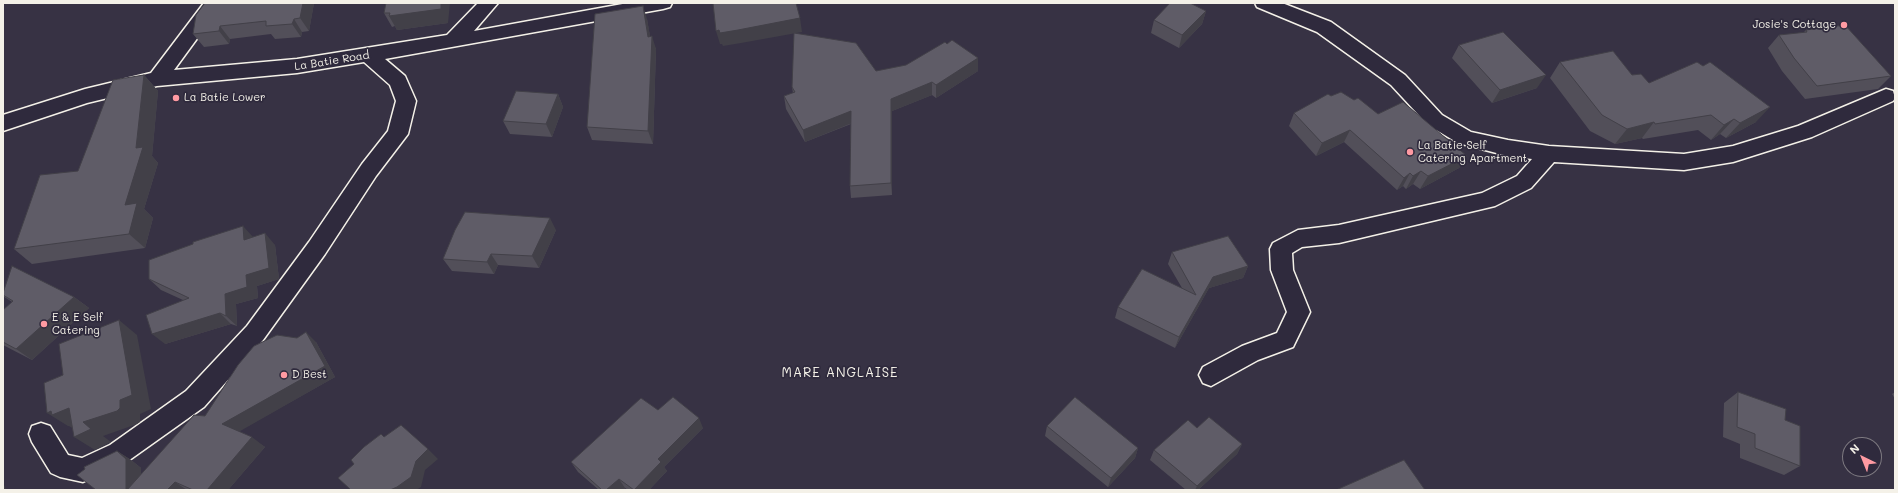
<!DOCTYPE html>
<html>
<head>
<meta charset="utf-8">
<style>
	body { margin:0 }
	#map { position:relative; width:1898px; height:493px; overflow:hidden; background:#373244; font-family:Mali,sans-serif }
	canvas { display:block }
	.frame { position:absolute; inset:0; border:4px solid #f4f1e8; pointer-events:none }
	.north { position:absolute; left:1842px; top:437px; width:40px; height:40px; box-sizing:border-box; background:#2f2a3d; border:1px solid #7e7a81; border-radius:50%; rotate:317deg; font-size:11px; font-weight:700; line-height:16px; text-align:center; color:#f4f1e8 }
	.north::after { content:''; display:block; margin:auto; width:14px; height:18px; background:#ff9aa2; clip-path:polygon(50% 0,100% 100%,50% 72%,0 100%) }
</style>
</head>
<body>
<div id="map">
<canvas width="1898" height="493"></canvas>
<div class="frame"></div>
<div class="north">N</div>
</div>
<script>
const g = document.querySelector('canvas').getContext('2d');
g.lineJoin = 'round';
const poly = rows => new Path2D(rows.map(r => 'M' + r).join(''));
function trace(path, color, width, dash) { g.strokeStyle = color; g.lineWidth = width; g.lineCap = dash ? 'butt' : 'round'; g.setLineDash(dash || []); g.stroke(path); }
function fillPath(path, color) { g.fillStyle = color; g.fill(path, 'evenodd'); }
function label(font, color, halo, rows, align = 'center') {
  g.font = font + ' Mali,sans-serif'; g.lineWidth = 3.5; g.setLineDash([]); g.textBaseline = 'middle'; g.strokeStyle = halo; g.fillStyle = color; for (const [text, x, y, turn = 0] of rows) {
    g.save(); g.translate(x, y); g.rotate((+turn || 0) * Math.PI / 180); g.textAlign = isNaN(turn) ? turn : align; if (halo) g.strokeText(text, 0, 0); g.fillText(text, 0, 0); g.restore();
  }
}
const street = poly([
	[204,3,223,3,174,70,297,59,447,35,478,3,498,3,474,31,628,3,672,3,670,7,663,9,385,59,405,76,416,101,408,134,376,176,325,254,263,340,204,407,128,461,83,482,60,477,51,473,32,442,29,434,32,426,41,423,50,426,68,455,82,458,110,445,186,391,247,326,309,242,362,164,388,131,396,101,390,85,364,62,297,73,157,86,87,103,3,131,3,115,85,89,151,73,204,3],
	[1255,3,1282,3,1331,22,1405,75,1442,115,1471,132,1508,140,1549,146,1684,154,1733,146,1798,126,1886,89,1893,91,1895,98,1893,101,1812,137,1733,162,1684,170,1554,162,1531,188,1495,206,1339,243,1302,247,1292,253,1293,270,1310,312,1293,347,1258,360,1211,386,1203,383,1199,375,1203,367,1242,346,1277,333,1287,312,1271,270,1270,249,1273,243,1298,230,1339,225,1482,193,1517,176,1532,159,1508,156,1458,143,1428,125,1391,85,1317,32,1257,7,1255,3]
]);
const wall = poly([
	[205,3,314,3,309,31,302,32,301,37,275,39,271,34,230,39,229,44,204,47,193,34],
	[386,3,448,23,397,30,395,26,392,27,384,13],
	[1206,11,1202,24,1179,48,1151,33,1154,20],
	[647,19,650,37,656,49,653,144,592,140,587,127],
	[1806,30,1891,76,1878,89,1805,99,1782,71,1768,48,1779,35,1803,33],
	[1459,45,1537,88,1492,103,1452,58],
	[1560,62,1632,75,1649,83,1756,122,1726,138,1720,134,1711,140,1698,130,1643,139,1642,138,1615,144,1590,131,1550,78],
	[876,71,978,71,936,98,932,95,892,111,892,195,851,198,850,186,851,124,805,142,786,109,784,96,793,93,792,87],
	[144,75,158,91,152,156,158,163,144,209,153,218,145,248,32,264,14,249,78,171],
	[558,94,563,107,552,137,510,134,503,121],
	[1331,96,1378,114,1467,156,1459,168,1420,189,1413,184,1406,189,1403,186,1397,190,1344,142,1316,156,1289,126,1294,113],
	[556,230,539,268,498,265,494,274,452,271,443,259],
	[253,237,275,245,279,279,257,286,258,298,236,304,237,326,231,324,165,344,183,300,161,290,149,279],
	[1172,252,1248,266,1243,278,1209,288,1175,348,1115,318,1118,307,1182,288,1168,264],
	[3,296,74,297,89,308,32,360,3,345,3,310,12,302],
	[316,342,335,377,239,431,265,447,228,490,96,490,85,469,117,451,131,460,141,468,141,475,205,416],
	[1738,392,1785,420,1800,466,1784,475,1740,458,1740,444,1723,437,1724,403],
	[1895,392,1895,399,1892,394],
	[658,410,703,428,664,467,667,471,649,490,628,490,625,488,623,490,599,490,578,472,571,462],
	[1047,426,1138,448,1135,458,1108,487,1045,436],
	[1242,444,1237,454,1198,490,1186,490,1150,460,1154,450]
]);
const shadedWall = poly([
	[303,3,314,3,309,31,300,18],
	[441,3,450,3,448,23,397,30,389,16],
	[643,6,647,19,652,46,652,36,656,49,653,144,648,131,648,37],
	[1206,11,1202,24,1179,48,1182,35],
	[800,18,802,32,741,43,723,46,722,44,720,44,716,31],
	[294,19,302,32,301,37,292,24],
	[220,26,230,39,229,44,219,31],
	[978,58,978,71,936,98,936,85],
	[144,75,158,91,152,156,158,163,144,209,153,218,145,248,129,234,125,205,136,148],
	[1546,75,1537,88,1492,103,1500,90],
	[932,82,932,95,892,111,892,195,891,183,891,99],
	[558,94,563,107,552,137,546,124],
	[1770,107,1756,122,1726,138,1740,123],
	[851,111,852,123,805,142,803,130],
	[1734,119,1720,134,1711,140,1724,125],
	[1654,122,1642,138,1615,144,1627,129],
	[1350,130,1344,142,1316,156,1322,143],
	[1467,156,1459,168,1420,189,1428,176],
	[1421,171,1413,184,1406,189,1413,176],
	[1410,173,1403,186,1397,190,1404,178],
	[550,218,556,230,539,268,532,256],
	[243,226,253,237,244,240],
	[265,233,275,245,279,279,257,286,258,298,236,304,237,326,226,316,225,294,246,275],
	[491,254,498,265,494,274,487,262],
	[1248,266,1243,278,1209,288,1175,348,1179,337,1213,277],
	[74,297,89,308,32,360,16,349],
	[220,313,231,324,165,344,152,334],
	[119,320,137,335,151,409,140,414,140,422,137,424,103,436,111,442,95,450,74,437,74,429,69,426,68,426,47,413,51,411,69,408],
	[306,332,316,342,335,377,235,434,222,424],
	[699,418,703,428,664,467,667,471,649,490,634,490,658,459],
	[252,437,265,447,228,490,207,490],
	[1242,444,1237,454,1198,490,1195,490,1197,486],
	[1138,448,1135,458,1108,487,1111,478],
	[428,449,438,459,425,470,421,487,416,490,390,490,416,461],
	[117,451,131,460,141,468,141,490,126,490],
	[619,479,625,488,623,490,606,490],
	[3,482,6,490,3,490],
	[175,482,187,490,167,490]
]);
const building = poly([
	[205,3,303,3,300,18,294,19,292,24,266,26,266,21,220,26,219,31,193,34,196,15,205,3],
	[386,3,441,3,441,9,389,16,390,13,384,13,386,3],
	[713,3,796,3,800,18,738,30,720,33,719,30,716,31,713,3],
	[1170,3,1190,3,1206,11,1182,35,1154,20,1170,3],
	[643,6,648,37,652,36,648,131,587,127,595,14,643,6],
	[1845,25,1891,76,1817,86,1794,58,1779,35,1807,32,1806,30,1845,25],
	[1503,32,1546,75,1500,90,1459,45,1503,32],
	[794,33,856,43,876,71,906,65,945,42,947,44,952,40,978,58,936,85,932,82,891,99,891,183,850,186,851,111,803,130,784,96,795,92,792,87,794,33],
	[1613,51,1632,75,1641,74,1649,83,1697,62,1703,66,1710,62,1770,107,1740,123,1734,119,1724,125,1711,115,1655,124,1654,122,1627,129,1602,115,1560,62,1613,51],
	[144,75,136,148,143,147,125,205,137,203,129,234,14,249,40,175,78,171,113,80,144,75],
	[516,91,558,94,546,124,503,121,516,91],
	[1341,92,1354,100,1358,98,1378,114,1403,102,1467,156,1428,176,1421,171,1413,176,1410,173,1404,178,1350,130,1322,143,1294,113,1328,94,1331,96,1341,92],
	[465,212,550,218,532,256,491,254,487,262,443,259,455,230,465,212],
	[243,226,244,240,265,233,269,268,246,275,247,287,225,294,226,316,220,313,152,334,146,315,189,298,149,279,149,260,193,244,193,242,243,226],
	[1228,236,1248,266,1213,277,1179,337,1118,307,1142,269,1196,295,1172,252,1228,236],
	[12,266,74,297,16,349,3,342,3,310,13,301,3,295,3,293,12,266],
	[119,320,132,395,120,400,120,408,117,411,83,422,91,429,74,437,69,408,52,415,51,411,47,413,44,383,63,375,59,344,119,320],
	[306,332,325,366,222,424,252,437,207,490,193,490,175,482,167,490,127,490,194,415,205,416,238,365,254,346,277,335,297,338,306,332],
	[1738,392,1786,409,1785,420,1800,426,1800,466,1755,448,1755,434,1737,427,1738,392],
	[673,397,699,418,658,459,661,462,634,490,619,479,606,490,602,490,571,462,641,398,658,410,673,397],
	[1075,397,1138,448,1111,478,1047,426,1075,397],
	[1209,417,1242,444,1197,486,1154,450,1188,420,1197,428,1209,417],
	[401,425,428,449,416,461,411,477,397,487,390,490,351,490,338,478,354,464,351,460,364,447,381,434,384,437,401,425],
	[117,451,126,459,126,490,96,490,77,475,85,469,84,467,117,451],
	[1404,460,1425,490,1336,490,1404,460]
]);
const markers = [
	[1844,25,4,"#ff9aa2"],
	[176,98,4,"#ff9aa2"],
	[1410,152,4,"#ff9aa2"],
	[44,324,4,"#ff9aa2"],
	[284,375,4,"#ff9aa2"]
];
const poiNames = [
	["Josie's Cottage",1836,25,"right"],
	["La Batie Lower",184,98],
	["La Batie Self",1418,146],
	["Catering Apartment",1418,159],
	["E & E Self",52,318],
	["Catering",52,331],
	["D Best",292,375]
];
const streetNames = [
	["La Batie Road",332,61,-9]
];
const quarterNames = [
	["MARE ANGLAISE",840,373]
];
trace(street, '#f4f1e8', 3);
fillPath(street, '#2f2a3d');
fillPath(wall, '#524f59');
fillPath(shadedWall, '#424048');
fillPath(building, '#5f5c67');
trace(building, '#424048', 1);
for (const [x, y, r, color] of markers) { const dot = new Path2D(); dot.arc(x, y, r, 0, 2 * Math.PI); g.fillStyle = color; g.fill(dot); trace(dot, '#2f2a3d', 1.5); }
label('11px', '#f4f1e8', '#2f2a3d', poiNames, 'left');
label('11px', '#f4f1e8', '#2f2a3d', streetNames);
g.letterSpacing = '1px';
label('13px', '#f4f1e8', '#2f2a3d', quarterNames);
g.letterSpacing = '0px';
</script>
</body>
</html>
